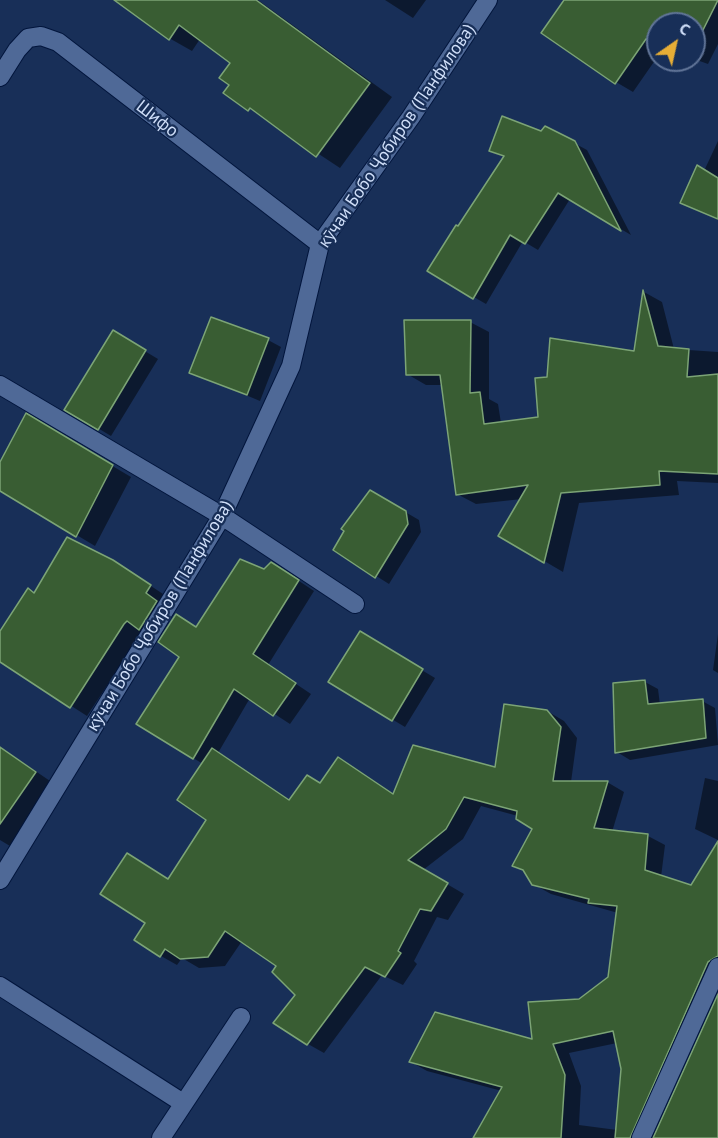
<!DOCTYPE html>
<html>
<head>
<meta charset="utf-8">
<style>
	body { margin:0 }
	#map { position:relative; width:718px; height:1138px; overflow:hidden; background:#182f58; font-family:"PT Sans",sans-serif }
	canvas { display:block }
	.north { position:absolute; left:646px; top:12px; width:60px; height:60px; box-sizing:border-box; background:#182f58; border:2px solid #617598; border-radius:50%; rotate:34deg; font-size:16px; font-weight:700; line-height:24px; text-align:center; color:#cfdef8 }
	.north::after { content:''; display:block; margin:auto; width:21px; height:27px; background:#e6ad36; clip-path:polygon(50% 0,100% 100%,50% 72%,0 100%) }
</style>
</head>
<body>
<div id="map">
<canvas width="718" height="1138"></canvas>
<div class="north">С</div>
</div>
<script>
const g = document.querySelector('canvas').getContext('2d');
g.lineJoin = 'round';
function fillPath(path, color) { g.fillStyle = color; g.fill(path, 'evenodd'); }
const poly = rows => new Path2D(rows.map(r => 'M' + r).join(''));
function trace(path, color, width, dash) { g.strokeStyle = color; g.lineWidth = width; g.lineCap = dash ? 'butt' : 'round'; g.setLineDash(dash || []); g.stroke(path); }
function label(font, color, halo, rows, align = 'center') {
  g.font = font + ' "PT Sans",sans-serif'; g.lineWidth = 4.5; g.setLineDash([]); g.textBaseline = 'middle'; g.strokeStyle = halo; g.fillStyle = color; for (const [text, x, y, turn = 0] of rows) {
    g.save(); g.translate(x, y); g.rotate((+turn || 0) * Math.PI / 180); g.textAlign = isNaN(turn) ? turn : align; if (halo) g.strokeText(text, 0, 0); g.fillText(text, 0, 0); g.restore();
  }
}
const shadow = poly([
	[156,0,258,0,392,97,340,168,225,92,231,85,232,62,200,39,192,51,169,38],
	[385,0,426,0,413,18],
	[566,0,718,0,718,44,708,64,694,59,694,24,658,24,658,56,633,92,616,82],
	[718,141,718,220,682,202,704,171],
	[574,143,587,150,631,235,570,199,538,250,523,241,486,304,429,271,505,158,491,150],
	[644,292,662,302,674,349,718,352,718,483,677,481,679,495,579,503,563,572,500,535,522,499,476,504,457,494,443,385,426,385,407,374,470,322,489,332,489,399,498,404,501,423,540,418,549,379,636,353],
	[113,332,158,359,111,436,66,409],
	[268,340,281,347,260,401,191,372],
	[26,415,131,477,95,546,0,489,0,465],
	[371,492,419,520,421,532,389,584,335,550],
	[265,570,287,573,314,591,268,665,311,694,290,724,250,698,218,753,291,801,321,785,339,759,394,795,497,769,547,711,564,721,577,738,571,782,607,782,624,792,612,832,648,836,665,845,661,877,691,887,718,844,718,990,650,1138,485,1138,502,1091,427,1071,411,1062,534,1041,610,978,618,913,551,894,533,884,533,829,518,816,481,806,463,839,423,870,464,894,448,920,437,917,414,961,417,964,403,985,382,975,324,1053,308,1044,297,995,279,966,242,941,225,966,199,968,182,958,177,965,161,956,169,880,208,819,203,764,138,724,197,628],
	[617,1043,622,1069,617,1130,579,1125,581,1086,569,1053],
	[130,572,166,596,87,716,0,660,0,634,35,594],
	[360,633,435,678,405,727,330,682],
	[718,634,718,673,713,670],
	[645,682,658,689,660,705,702,701,715,708,718,745,630,760,617,752],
	[0,747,53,783,10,846,0,840],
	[705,778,718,781,718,840,695,829]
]);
const building = poly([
	[114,0,256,0,370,83,316,157,250,108,248,111,223,93,229,85,219,78,230,63,179,25,169,40,114,0],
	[564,0,718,0,694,48,694,24,658,24,658,43,646,39,615,84,541,33,564,0],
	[502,116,541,131,545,126,575,141,621,231,558,193,525,244,510,235,473,299,427,271,456,225,458,226,504,156,489,151,502,116],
	[697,165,718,178,718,219,680,203,697,165],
	[643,290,658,346,689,349,687,377,718,374,718,474,659,471,660,485,561,493,544,563,498,536,528,485,456,495,440,375,406,375,404,320,471,320,470,393,480,392,484,424,538,417,535,378,547,377,550,338,634,351,643,290],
	[211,317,269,338,247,395,189,373,211,317],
	[113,330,146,350,98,430,64,410,113,330],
	[26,413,113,465,76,537,0,491,0,462,26,413],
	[370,490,406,511,408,524,375,578,333,550,344,531,341,529,370,490],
	[67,537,113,560,151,585,146,593,157,601,139,630,127,621,124,624,70,708,0,662,0,631,28,588,34,593,67,537],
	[240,559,264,569,271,562,299,580,253,654,296,683,273,716,234,689,193,759,136,724,179,657,158,642,176,614,196,627,240,559],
	[360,631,423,669,392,721,328,682,360,631],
	[645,680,648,704,703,699,706,738,615,753,613,683,645,680],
	[504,704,547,710,561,727,553,781,608,781,594,828,648,834,645,870,691,885,718,841,718,956,708,962,630,1138,615,1138,621,1069,613,1031,553,1044,565,1075,561,1138,473,1138,502,1087,409,1062,435,1012,532,1039,528,1002,579,999,608,977,617,906,588,903,589,899,532,885,523,870,512,866,532,829,516,819,517,811,464,797,446,829,408,860,448,883,431,911,420,909,398,951,401,953,385,977,365,967,307,1045,273,1023,295,995,272,972,276,966,225,931,208,957,180,959,165,949,160,957,134,940,145,923,100,894,127,853,168,879,206,820,177,800,212,748,289,800,307,775,320,783,338,757,393,794,413,745,495,767,504,704],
	[0,747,36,772,0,824,0,747],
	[718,994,718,1138,653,1138,718,994]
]);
const street = poly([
	[0,77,17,50,28,38,41,36,58,42,320,244],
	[0,385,222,516,355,604],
	[0,880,222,516,291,366,320,244,411,117,488,0],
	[0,986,183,1103],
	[161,1138,241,1017],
	[641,1138,718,967]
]);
const streetNames = [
	["Шифо",157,119,38],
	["кӯчаи Бобо Ҷобиров (Панфилова)",397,136,-56],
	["кӯчаи Бобо Ҷобиров (Панфилова)",160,616,-59]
];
fillPath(shadow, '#0007');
fillPath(building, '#395d33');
trace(building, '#7ca476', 1.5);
trace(street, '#02153c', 20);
trace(street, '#4f6997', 18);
label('18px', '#cfdef8', '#182f58', streetNames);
</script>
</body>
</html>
